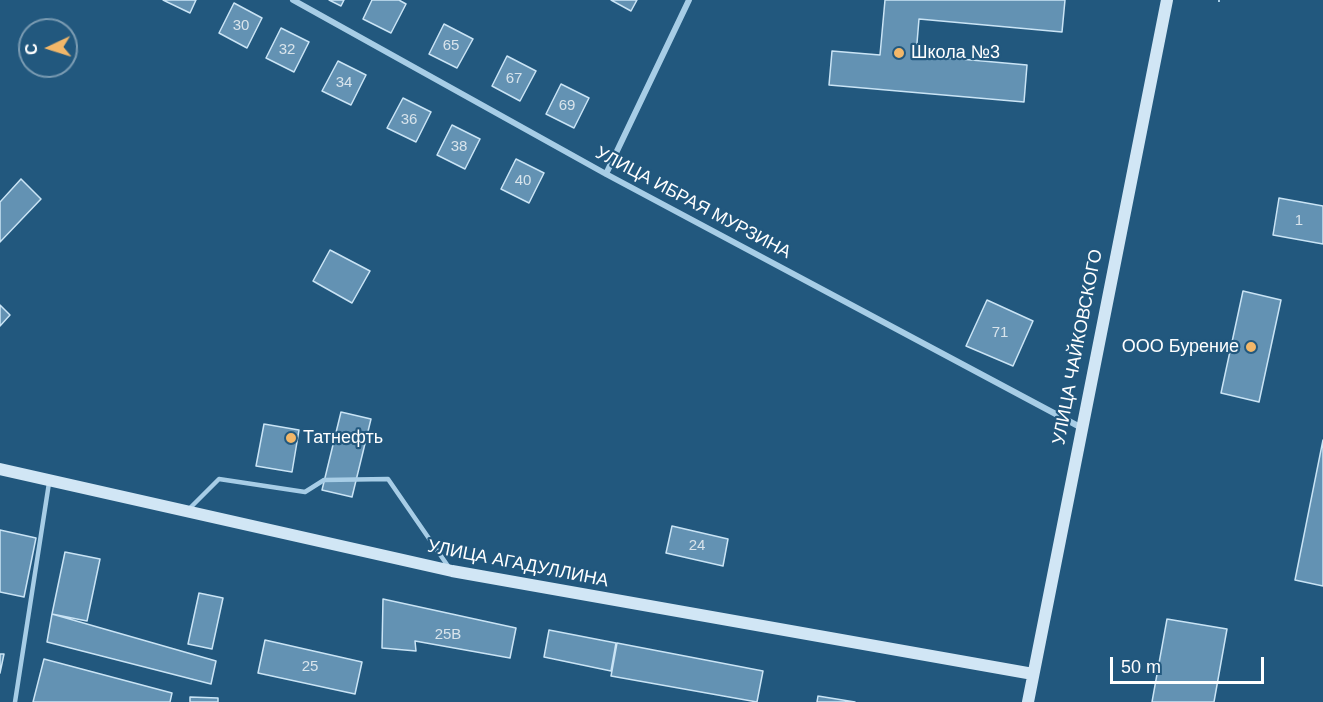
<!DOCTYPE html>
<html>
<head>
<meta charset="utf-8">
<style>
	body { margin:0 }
	#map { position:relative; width:1323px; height:702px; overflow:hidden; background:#22587e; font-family:Helvetica,sans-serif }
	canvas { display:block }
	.north { position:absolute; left:18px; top:18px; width:60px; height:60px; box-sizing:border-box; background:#22587e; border:2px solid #7a9bb2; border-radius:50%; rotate:266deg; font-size:16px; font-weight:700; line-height:24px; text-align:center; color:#fff }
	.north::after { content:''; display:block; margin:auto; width:21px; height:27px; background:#f2b769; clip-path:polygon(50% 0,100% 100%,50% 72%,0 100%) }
	.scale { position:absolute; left:1110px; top:657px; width:154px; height:27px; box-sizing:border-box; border:3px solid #fff; border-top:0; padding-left:8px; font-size:18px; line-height:21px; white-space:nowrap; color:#fff; -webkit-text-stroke:4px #22587e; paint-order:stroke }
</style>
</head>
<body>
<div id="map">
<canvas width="1323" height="702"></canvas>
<div class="north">С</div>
<div class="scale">50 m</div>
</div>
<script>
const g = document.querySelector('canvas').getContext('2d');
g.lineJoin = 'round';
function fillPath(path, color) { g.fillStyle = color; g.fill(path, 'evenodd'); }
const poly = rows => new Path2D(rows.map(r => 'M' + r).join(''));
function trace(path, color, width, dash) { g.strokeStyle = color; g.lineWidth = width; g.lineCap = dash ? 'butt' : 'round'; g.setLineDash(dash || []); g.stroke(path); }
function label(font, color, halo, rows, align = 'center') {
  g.font = font + ' Helvetica,sans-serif'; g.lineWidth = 4.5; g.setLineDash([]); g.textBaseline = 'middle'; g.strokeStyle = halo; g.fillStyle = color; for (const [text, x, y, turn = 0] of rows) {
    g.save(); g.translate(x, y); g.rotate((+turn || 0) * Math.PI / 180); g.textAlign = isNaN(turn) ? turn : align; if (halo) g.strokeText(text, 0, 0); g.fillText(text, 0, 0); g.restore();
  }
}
const building = poly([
	[163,0,196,0,190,13,163,0],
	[329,0,344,0,341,6,329,0],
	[372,0,399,0,406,4,391,33,363,19,372,0],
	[611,0,637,0,631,11,611,0],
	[885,0,1065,0,1062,32,919,19,916,55,1027,65,1024,102,829,85,832,51,880,55,885,0],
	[234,3,262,18,247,48,219,33,234,3],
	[444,24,473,39,457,68,429,54,444,24],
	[281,28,309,42,294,72,266,58,281,28],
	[507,56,536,71,520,101,492,86,507,56],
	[338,61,366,75,351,105,322,91,338,61],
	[561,84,589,98,574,128,546,114,561,84],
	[403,98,431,112,416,142,387,128,403,98],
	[452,125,480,139,465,169,437,155,452,125],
	[516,159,544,173,529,203,501,189,516,159],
	[21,179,41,199,0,242,0,202,21,179],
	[1279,198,1323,206,1323,244,1273,235,1279,198],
	[330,250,370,271,352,303,313,281,330,250],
	[1243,291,1281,300,1259,402,1221,393,1243,291],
	[987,300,1033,321,1013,366,966,346,987,300],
	[0,305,10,315,0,326,0,305],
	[341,412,371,419,352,497,322,490,341,412],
	[264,424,299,430,292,472,256,466,264,424],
	[1323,440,1323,586,1295,580,1323,440],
	[672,526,728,539,723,566,666,553,672,526],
	[0,530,36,538,24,597,0,592,0,530],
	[65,552,100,559,87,621,52,614,65,552],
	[199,593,223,598,212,649,188,644,199,593],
	[383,599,516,628,510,658,415,641,416,651,382,648,383,599],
	[52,614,216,661,211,684,47,642,52,614],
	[1167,619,1227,629,1214,702,1152,702,1167,619],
	[549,630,616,643,611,671,544,657,549,630],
	[265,640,362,662,355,694,258,673,265,640],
	[617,643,763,671,757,702,611,676,617,643],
	[0,654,4,654,0,673,0,654],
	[44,659,172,693,170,702,33,702,44,659],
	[818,696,855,702,817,702,818,696],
	[190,697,218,698,218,702,190,702,190,697]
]);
const path = poly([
	[1218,0,1220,0]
]);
const lane = poly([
	[189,509,219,479,305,492,324,480,388,479,450,569],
	[15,702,49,483]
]);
const street = poly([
	[293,0,606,174,1080,427],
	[606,174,689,0]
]);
const secondary = poly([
	[0,469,452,571,1033,674],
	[1028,702,1167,0]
]);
const markers = [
	[899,53,6,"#f2b769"],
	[1251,347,6,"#f2b769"],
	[291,438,6,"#f2b769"]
];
const numberNames = [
	["30",241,26],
	["65",451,46],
	["32",287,50],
	["67",514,79],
	["34",344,83],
	["69",567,106],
	["36",409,120],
	["38",459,147],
	["40",523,181],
	["1",1299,221],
	["71",1000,333],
	["24",697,546],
	["25В",448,635],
	["25",310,667]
];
const poiNames = [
	["Школа №3",911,53],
	["ООО Бурение",1239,347,"right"],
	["Татнефть",303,438]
];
const streetNames = [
	["УЛИЦА ИБРАЯ МУРЗИНА",693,203,28],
	["УЛИЦА ЧАЙКОВСКОГО",1078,347,-79],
	["УЛИЦА АГАДУЛЛИНА",518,564,11]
];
fillPath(building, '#6392b3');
trace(building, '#cae4f5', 1.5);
trace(path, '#a7cde6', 4, [3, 4.5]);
trace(lane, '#a7cde6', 4.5);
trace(street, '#a7cde6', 6);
trace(secondary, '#d1e6f5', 12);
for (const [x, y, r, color] of markers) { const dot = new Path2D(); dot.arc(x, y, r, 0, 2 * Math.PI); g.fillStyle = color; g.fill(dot); trace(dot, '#22587e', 2); }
label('15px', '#d8e4ec', null, numberNames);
label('18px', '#fff', '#22587e', poiNames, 'left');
label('18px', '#fff', '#22587e', streetNames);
</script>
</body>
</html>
